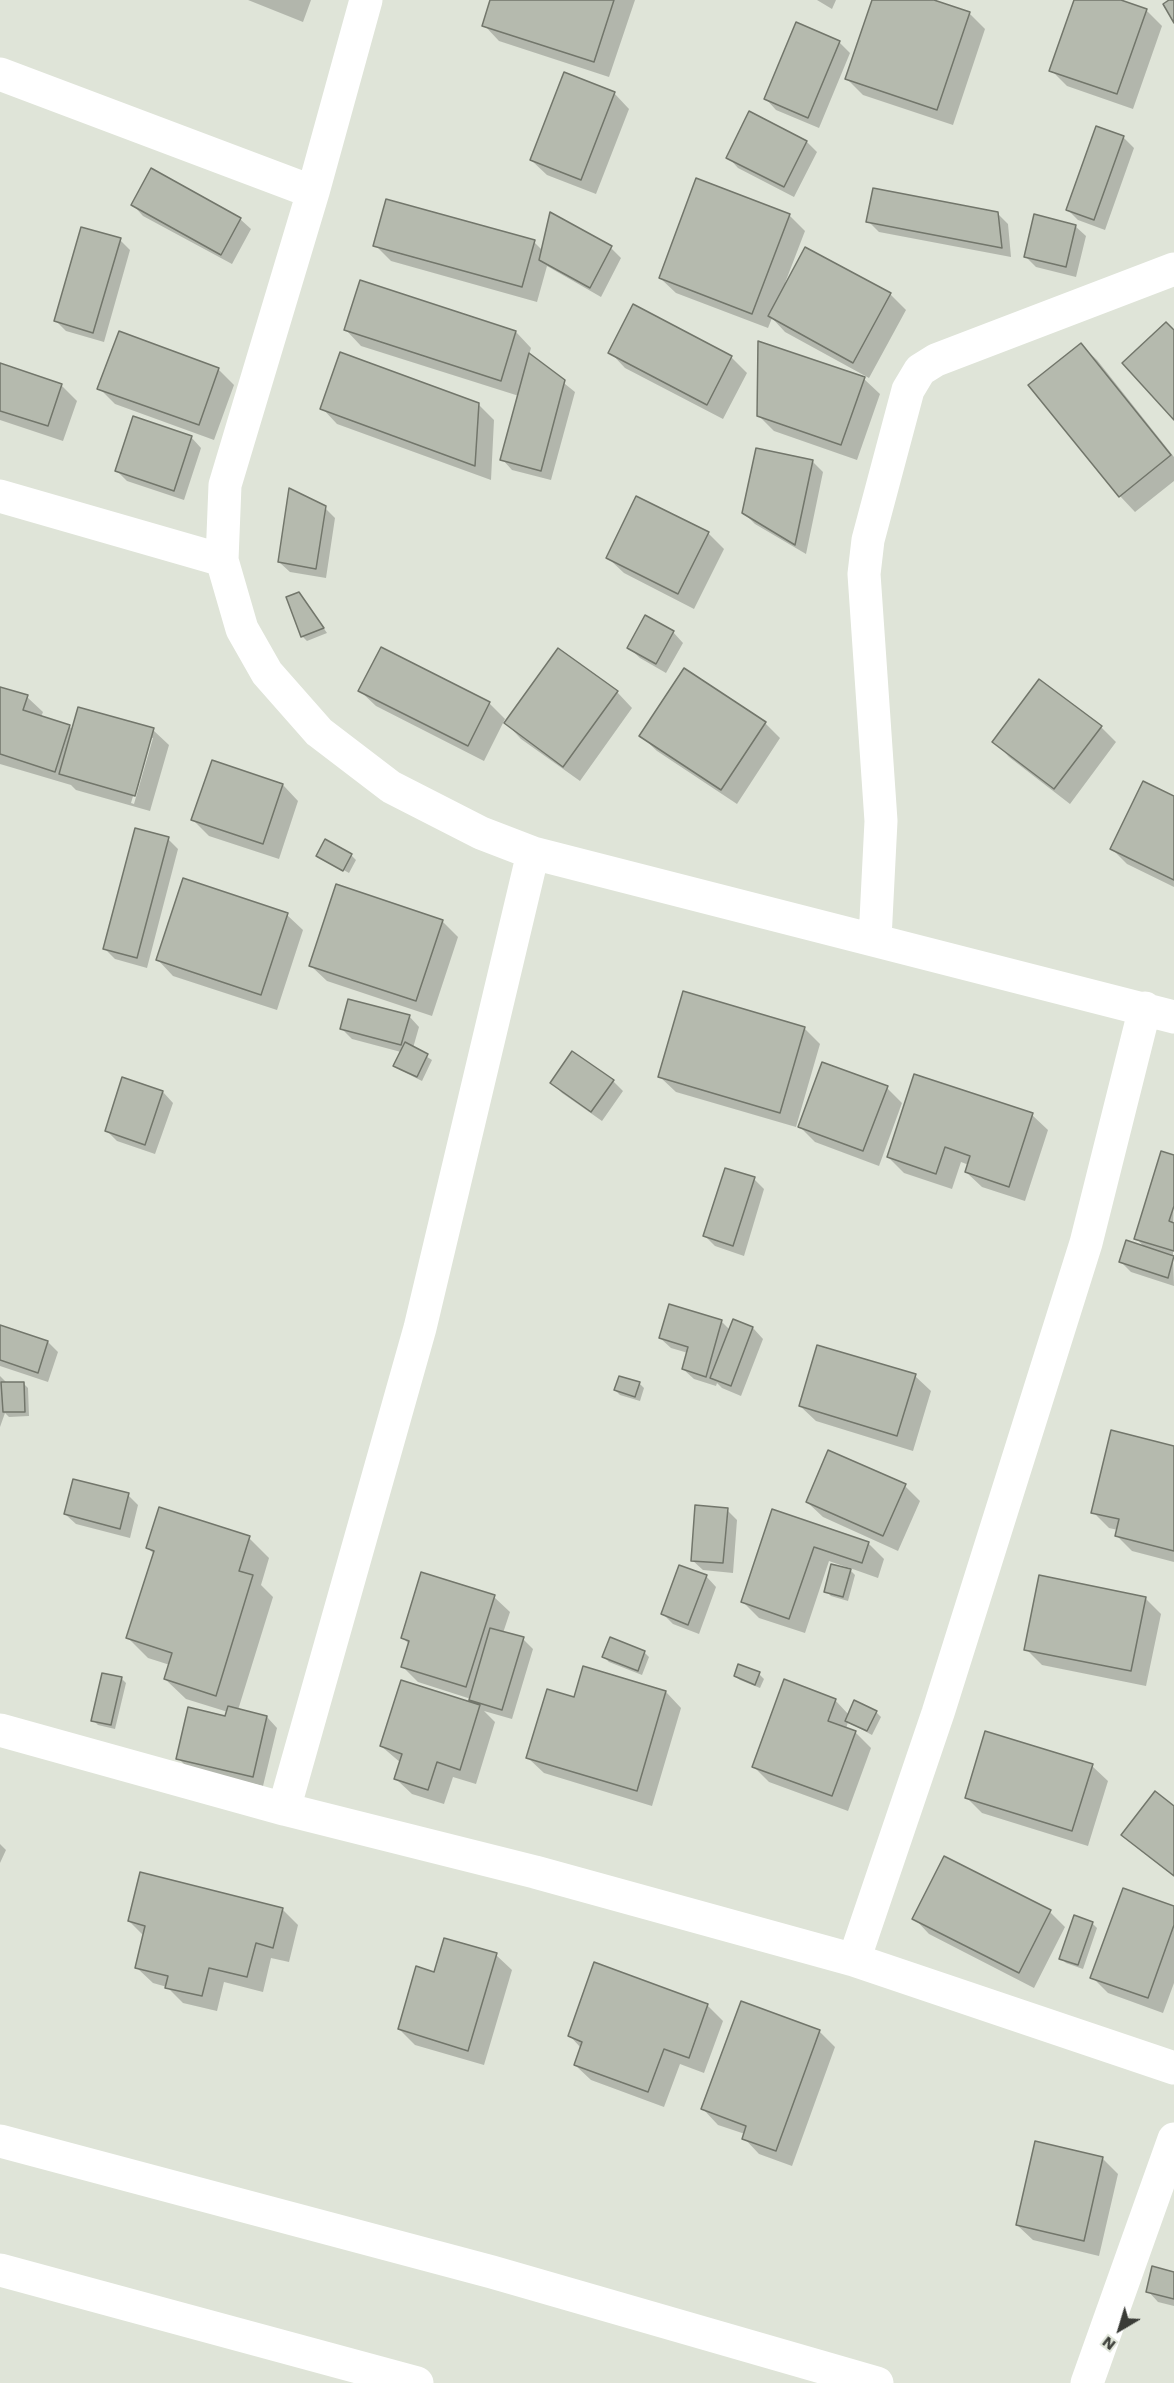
<!DOCTYPE html>
<html>
<head>
<meta charset="utf-8">
<style>
	body { margin:0 }
	#map { position:relative; width:1174px; height:2383px; overflow:hidden; background:#dfe4d8; font-family:"Work Sans",sans-serif }
	canvas { display:block }
	.north { position:absolute; left:1090px; top:2299px; width:60px; height:60px; -webkit-text-stroke:4px #dfe4d8; paint-order:stroke; rotate:218deg; font-size:16px; font-weight:700; line-height:24px; text-align:center; color:#3a3c37 }
	.north::after { content:''; display:block; margin:auto; width:21px; height:27px; background:#3a3c37; clip-path:polygon(50% 0,100% 100%,50% 72%,0 100%) }
</style>
</head>
<body>
<div id="map">
<canvas width="1174" height="2383"></canvas>
<div class="north">N</div>
</div>
<script>
const g = document.querySelector('canvas').getContext('2d');
g.lineJoin = 'round';
function fillPath(path, color) { g.fillStyle = color; g.fill(path, 'evenodd'); }
const poly = rows => new Path2D(rows.map(r => 'M' + r).join(''));
function trace(path, color, width, dash) { g.strokeStyle = color; g.lineWidth = width; g.lineCap = dash ? 'butt' : 'round'; g.setLineDash(dash || []); g.stroke(path); }
const shadow = poly([
	[248,0,311,0,303,22],
	[492,0,635,0,609,77,499,41,484,25],
	[817,0,836,0,832,9],
	[874,0,930,0,969,13,985,29,953,125,863,95,847,79],
	[1075,0,1117,0,1146,10,1162,26,1133,109,1067,86,1051,70],
	[797,24,839,42,850,53,819,128,776,110,766,99],
	[614,93,629,109,596,194,547,175,531,160],
	[750,113,807,142,817,152,794,197,738,168,728,157],
	[1096,128,1124,138,1134,148,1105,230,1078,220,1068,210],
	[133,205,240,219,251,229,232,264,143,216],
	[997,213,1008,224,1011,257,879,232,868,221],
	[789,215,805,231,785,283,890,294,906,310,869,378,785,332,772,318,768,328,676,293,660,278],
	[1075,226,1086,236,1076,277,1036,267,1025,256],
	[120,240,130,250,104,342,66,331,56,321],
	[534,242,542,250,611,248,621,258,601,297,547,266,537,302,391,261,375,245],
	[361,282,516,332,531,348,529,355,575,392,551,480,512,470,502,459,519,396,361,346,346,330],
	[1081,345,1097,360,1174,457,1174,481,1135,512,1120,496],
	[610,352,731,357,747,373,723,419,625,368],
	[0,365,61,385,77,401,63,441,0,420],
	[218,369,234,385,214,440,115,404,99,388],
	[864,379,880,394,857,460,774,431,759,416],
	[479,405,494,420,491,480,337,424,322,408],
	[191,437,201,448,184,500,127,481,117,471],
	[757,449,813,462,823,472,806,554,755,524,744,513],
	[325,508,335,518,326,578,290,572,279,562],
	[708,533,724,549,694,609,624,573,608,558],
	[299,594,304,599,327,633,307,641,302,636],
	[673,632,683,643,666,673,640,658,629,648],
	[0,688,27,697,43,712,41,717,69,726,73,730,153,730,169,745,150,811,76,790,71,785,0,764],
	[150,738,153,738,134,804,131,803],
	[360,691,489,703,505,719,484,761,376,706],
	[617,692,632,708,580,781,521,739,506,723],
	[765,723,780,738,737,804,657,751,641,736],
	[1101,727,1116,742,1070,804,1009,757,994,741],
	[213,762,283,785,298,801,279,859,209,836,193,820],
	[1174,798,1174,887,1127,864,1111,848],
	[168,839,178,849,147,968,115,959,105,949],
	[317,855,351,855,356,860,349,873],
	[287,915,303,930,277,1010,173,976,158,960],
	[442,921,458,937,432,1016,327,981,311,966],
	[409,1016,419,1027,413,1048,432,1060,422,1081,400,1070,395,1065,401,1052,352,1039,341,1028],
	[804,1028,820,1044,796,1127,676,1092,660,1077],
	[613,1081,623,1091,602,1121,562,1093,552,1083],
	[887,1088,902,1103,879,1166,815,1142,799,1126],
	[163,1092,173,1103,155,1154,117,1141,106,1130],
	[1032,1115,1048,1130,1025,1201,982,1187,966,1172,969,1165,961,1162,952,1189,904,1173,888,1157],
	[1174,1157,1173,1257,1174,1286,1131,1272,1120,1261,1146,1249,1136,1238],
	[754,1179,764,1189,744,1256,715,1246,705,1236],
	[721,1321,730,1330,734,1321,753,1328,763,1339,741,1396,722,1388,717,1383,716,1386,694,1379,683,1369,688,1353,671,1348,660,1338],
	[0,1327,48,1342,58,1352,48,1382,0,1366],
	[0,1376,8,1384,23,1383,28,1388,29,1416,9,1417,5,1413,0,1427],
	[915,1376,931,1391,913,1451,816,1421,800,1406],
	[639,1383,644,1388,640,1401,620,1395,615,1390],
	[1174,1448,1174,1562,1132,1551,1116,1535,1118,1530,1109,1528,1093,1512],
	[905,1486,920,1501,898,1551,823,1517,807,1502],
	[128,1495,138,1505,130,1538,76,1524,65,1514],
	[727,1510,737,1520,733,1573,703,1570,692,1560],
	[773,1511,868,1543,884,1559,878,1578,847,1567,855,1575,848,1601,831,1596,826,1591,846,1567,829,1561,805,1633,759,1618,743,1602],
	[249,1538,269,1558,261,1585,273,1597,238,1710,267,1717,277,1728,263,1786,188,1768,178,1758,226,1718,228,1712,186,1699,165,1679,170,1665,148,1658,128,1638,154,1554,148,1548],
	[706,1576,716,1587,699,1634,673,1624,662,1613],
	[494,1597,510,1612,503,1633,523,1639,533,1649,512,1719,484,1711,495,1722,476,1784,453,1777,444,1804,412,1794,396,1779,401,1763,381,1746,476,1705,471,1699,418,1682,403,1667,410,1645,403,1638],
	[1145,1598,1161,1614,1146,1686,1042,1665,1026,1649],
	[644,1652,649,1657,642,1675,609,1662,604,1657],
	[759,1674,764,1679,760,1688,740,1680,735,1676],
	[121,1678,126,1683,115,1729,98,1725,93,1720],
	[666,1692,681,1708,652,1806,544,1773,528,1758,575,1699],
	[835,1700,849,1715,876,1712,881,1717,872,1735,848,1722,846,1729,855,1732,871,1748,848,1811,769,1782,753,1766],
	[1092,1766,1108,1781,1088,1846,982,1813,966,1797],
	[0,1844,6,1850,0,1863],
	[1174,1908,1174,1983,1163,2013,1108,1993,1092,1977],
	[282,1909,298,1925,289,1962,271,1958,263,1992,224,1982,217,2011,183,2003,167,1987,153,1983,137,1968,144,1936,129,1921],
	[1050,1912,1065,1927,1034,1988,929,1934,914,1918],
	[1092,1923,1097,1928,1083,1969,1066,1963,1061,1958],
	[496,1955,512,1970,484,2065,415,2045,399,2029,435,1974],
	[742,2003,820,2032,835,2047,792,2166,759,2154,744,2138,745,2134,718,2125,703,2109],
	[707,2005,723,2021,704,2073,680,2064,664,2107,591,2080,575,2065,581,2048,570,2036],
	[1102,2158,1118,2174,1099,2256,1033,2240,1017,2225],
	[1174,2273,1174,2306,1158,2302,1148,2291]
]);
const building = poly([
	[490,0,614,0,594,62,482,26,490,0],
	[872,0,934,0,970,12,937,110,845,79,872,0],
	[1074,0,1121,0,1147,9,1117,94,1049,71,1074,0],
	[1169,0,1174,0,1174,23,1163,4,1169,0],
	[796,22,840,41,808,118,764,99,796,22],
	[564,72,615,92,581,180,530,160,564,72],
	[749,111,807,141,784,187,726,158,749,111],
	[1096,126,1124,136,1094,220,1066,210,1096,126],
	[151,168,241,218,221,255,131,205,151,168],
	[696,178,790,214,752,314,659,278,696,178],
	[873,188,998,212,1002,248,866,222,873,188],
	[386,199,535,240,522,287,373,246,386,199],
	[550,212,612,246,590,288,539,260,550,212],
	[1034,214,1076,225,1066,267,1024,257,1034,214],
	[81,227,121,238,93,333,54,321,81,227],
	[805,247,891,293,853,363,768,316,805,247],
	[360,280,516,331,501,381,344,330,360,280],
	[633,304,732,356,707,405,608,353,633,304],
	[1166,322,1174,330,1174,420,1122,363,1166,322],
	[119,331,219,368,199,425,97,389,119,331],
	[758,341,865,377,841,445,757,416,758,341],
	[1081,343,1171,455,1119,497,1028,385,1081,343],
	[340,352,479,403,475,466,320,409,340,352],
	[529,353,565,380,541,471,500,460,529,353],
	[0,363,62,384,48,426,0,411,0,363],
	[133,416,192,436,174,491,115,471,133,416],
	[756,448,813,460,795,545,742,513,756,448],
	[289,488,326,506,316,569,278,562,289,488],
	[636,496,709,532,678,594,606,558,636,496],
	[299,592,324,628,301,637,286,597,299,592],
	[645,615,674,631,656,664,627,648,645,615],
	[381,647,490,702,468,746,358,691,381,647],
	[558,648,618,691,563,767,504,723,558,648],
	[684,668,766,722,721,790,639,736,684,668],
	[1039,679,1102,726,1054,789,992,742,1039,679],
	[0,687,28,695,23,710,70,725,55,772,0,754,0,687],
	[78,707,154,728,135,796,59,774,78,707],
	[212,760,283,784,263,844,191,820,212,760],
	[1143,781,1174,796,1174,880,1110,849,1143,781],
	[135,828,169,837,137,958,103,949,135,828],
	[325,839,352,854,343,871,316,856,325,839],
	[183,878,288,913,261,995,156,960,183,878],
	[336,884,443,920,416,1001,309,966,336,884],
	[683,991,805,1027,780,1113,658,1077,683,991],
	[348,999,410,1015,401,1045,340,1029,348,999],
	[405,1042,428,1054,417,1077,393,1066,405,1042],
	[572,1051,614,1080,591,1112,550,1083,572,1051],
	[822,1062,888,1086,863,1151,798,1127,822,1062],
	[914,1074,1033,1113,1009,1187,965,1172,970,1156,945,1147,936,1174,887,1157,914,1074],
	[122,1077,163,1091,145,1145,105,1131,122,1077],
	[1161,1151,1174,1155,1174,1206,1169,1221,1174,1223,1174,1251,1134,1239,1161,1151],
	[725,1168,755,1177,733,1246,703,1236,725,1168],
	[1126,1240,1174,1256,1168,1278,1119,1262,1126,1240],
	[669,1304,722,1320,706,1377,682,1369,688,1347,659,1338,669,1304],
	[733,1319,753,1327,731,1386,710,1378,733,1319],
	[0,1325,48,1341,38,1373,0,1360,0,1325],
	[817,1345,916,1374,897,1436,799,1406,817,1345],
	[619,1376,640,1382,635,1397,614,1390,619,1376],
	[1,1382,24,1382,25,1412,3,1412,1,1382],
	[1111,1430,1174,1446,1174,1551,1115,1536,1119,1519,1091,1513,1111,1430],
	[828,1450,906,1484,883,1536,806,1502,828,1450],
	[73,1479,129,1493,120,1529,64,1514,73,1479],
	[695,1505,728,1508,723,1563,691,1561,695,1505],
	[159,1507,250,1536,239,1571,253,1575,216,1696,164,1679,172,1653,126,1638,154,1551,146,1548,159,1507],
	[772,1509,869,1542,862,1563,814,1547,789,1619,741,1602,772,1509],
	[831,1564,851,1569,843,1597,824,1592,831,1564],
	[679,1565,707,1575,688,1625,661,1614,679,1565],
	[421,1572,495,1595,466,1687,401,1667,409,1641,401,1638,421,1572],
	[1039,1575,1146,1597,1131,1671,1024,1650,1039,1575],
	[490,1628,524,1637,502,1710,469,1700,490,1628],
	[610,1637,645,1651,638,1671,602,1657,610,1637],
	[738,1664,760,1672,755,1685,734,1676,738,1664],
	[583,1666,666,1691,637,1791,526,1758,547,1689,574,1697,583,1666],
	[102,1673,122,1677,111,1725,91,1721,102,1673],
	[784,1679,836,1699,828,1721,856,1731,832,1796,752,1767,784,1679],
	[401,1680,480,1705,460,1770,437,1762,428,1790,394,1779,402,1754,380,1746,401,1680],
	[854,1700,877,1711,867,1731,845,1721,854,1700],
	[228,1706,267,1716,253,1777,176,1759,188,1707,225,1716,228,1706],
	[985,1731,1093,1764,1072,1831,965,1798,985,1731],
	[1155,1791,1174,1806,1174,1876,1121,1835,1155,1791],
	[944,1856,1051,1910,1019,1973,912,1919,944,1856],
	[140,1872,283,1908,273,1948,256,1943,247,1977,209,1968,202,1996,165,1988,168,1976,135,1968,145,1926,128,1921,140,1872],
	[1123,1888,1174,1906,1174,1925,1148,1998,1090,1978,1123,1888],
	[1074,1915,1093,1922,1078,1965,1059,1959,1074,1915],
	[444,1938,497,1953,468,2051,398,2029,416,1966,434,1972,444,1938],
	[594,1962,708,2004,689,2058,664,2049,648,2092,574,2065,582,2042,568,2036,594,1962],
	[741,2001,820,2030,776,2151,742,2139,746,2126,701,2109,741,2001],
	[1035,2141,1103,2157,1084,2241,1016,2225,1035,2141],
	[1152,2266,1174,2272,1174,2299,1146,2292,1152,2266]
]);
const minor = poly([
	[366,0,313,192,225,485,222,560,242,629,267,673,319,732,391,787,481,833,533,853,1174,1017],
	[0,74,313,192],
	[0,496,222,560],
	[875,939,881,821,864,574,868,540,908,390,920,370,936,360,1174,269],
	[0,1730,284,1809,535,1872,854,1960,1174,2068],
	[284,1809,420,1328,533,853],
	[854,1960,938,1713,1086,1243,1145,1008],
	[1087,2383,1174,2139]
]);
const tertiary = poly([
	[0,2141,492,2272,877,2383],
	[0,2270,417,2383]
]);
fillPath(shadow, '#0003');
fillPath(building, '#b5baae');
trace(building, '#72766b', 1.5);
trace(minor, '#fff', 33);
trace(tertiary, '#fff', 33);
</script>
</body>
</html>
